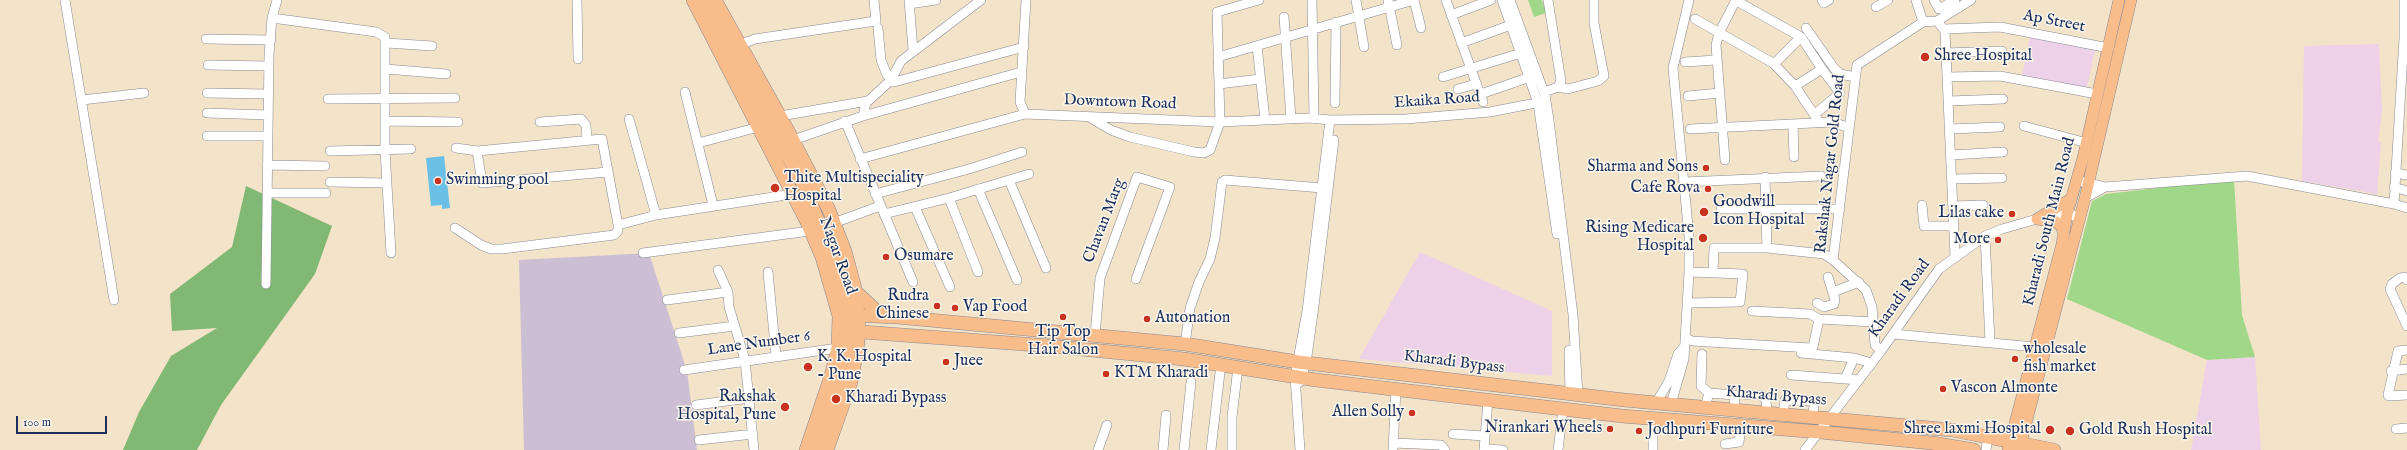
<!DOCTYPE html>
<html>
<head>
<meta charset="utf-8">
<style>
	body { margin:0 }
	#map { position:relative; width:2407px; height:450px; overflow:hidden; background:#f3e3c8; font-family:"IM FELL English",serif }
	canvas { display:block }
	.scale { position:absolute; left:16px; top:416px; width:91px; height:18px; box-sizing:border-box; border:2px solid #1b2f5e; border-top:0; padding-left:5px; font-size:12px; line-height:14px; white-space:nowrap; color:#1b2f5e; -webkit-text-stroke:3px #fbf7ec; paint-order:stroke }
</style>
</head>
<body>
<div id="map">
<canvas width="2407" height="450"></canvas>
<div class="scale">100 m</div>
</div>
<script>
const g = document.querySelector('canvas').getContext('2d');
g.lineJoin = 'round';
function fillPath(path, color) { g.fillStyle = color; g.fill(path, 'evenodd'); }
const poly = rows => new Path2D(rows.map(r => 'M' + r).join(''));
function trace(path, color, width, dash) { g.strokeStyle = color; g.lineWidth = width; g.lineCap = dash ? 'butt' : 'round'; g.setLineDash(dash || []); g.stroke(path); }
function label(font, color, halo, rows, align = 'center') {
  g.font = font + ' "IM FELL English",serif'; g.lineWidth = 3; g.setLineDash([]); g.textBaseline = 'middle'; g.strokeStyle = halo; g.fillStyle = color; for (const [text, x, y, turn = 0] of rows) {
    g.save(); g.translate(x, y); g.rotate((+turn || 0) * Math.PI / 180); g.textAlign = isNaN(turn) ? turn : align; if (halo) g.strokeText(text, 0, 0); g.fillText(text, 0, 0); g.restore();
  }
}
const built = poly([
	[2030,35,2095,50,2086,92,2022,78],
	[2379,44,2382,111,2378,142,2381,143,2377,194,2302,181,2304,46],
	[1420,252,1552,311,1552,376,1359,359],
	[2255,357,2261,450,2191,450,2207,360]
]);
const industrial = poly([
	[649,253,687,371,697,450,524,450,519,260]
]);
const green = poly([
	[1528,0,1542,0,1546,13,1534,17],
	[2234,179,2242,315,2255,357,2207,360,2067,299,2092,201,2106,194]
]);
const forest = poly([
	[246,186,332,226,315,274,221,405,197,450,123,450,139,412,171,356,217,328,172,331,170,294,232,247]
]);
const water = poly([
	[444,156,450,208,442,209,442,205,431,206,426,158]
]);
const minor = poly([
	[65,0,114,300],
	[577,0,578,59],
	[909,0,913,50],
	[1312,0,1314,119],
	[1356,0,1364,47],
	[1388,0,1397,45],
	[1414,0,1421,28],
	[1446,0,1483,102],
	[1502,0,1538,103,1557,234],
	[1510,0,1545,95,1549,120,1573,315,1578,395],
	[1735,0,1801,37,1822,69,1795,86],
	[1822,0,1824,3,1829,0],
	[1916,0,1923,22],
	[1934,0,1939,9,1955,0],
	[909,4,936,0],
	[1876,7,1888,0],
	[1451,15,1491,0],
	[1284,17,1291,119],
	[272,18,376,32,385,37,385,150,391,253],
	[1695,19,1773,63,1795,86,1819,122],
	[1937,21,1971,0],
	[1923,22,1937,21,1945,31,1955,256],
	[878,28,881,60,887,75,894,82,1024,47],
	[1806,28,1834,68,1840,74,1855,77],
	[1944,29,2000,27,2109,48],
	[206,39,271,40],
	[387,43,432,46],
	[744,43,755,39,876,21,874,0],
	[1461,43,1511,25],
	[1257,46,1265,120],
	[1946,53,2002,51],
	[1218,57,1414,0],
	[1685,62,1716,60],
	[1774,64,1801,37],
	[208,65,268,66],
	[386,69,446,74],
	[1443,77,1521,53],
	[1947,77,2000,76,2097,94],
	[1219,84,1260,79],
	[1558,87,1568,89,1598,81,1604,76,1594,23,1594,0],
	[1458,89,1476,84],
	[685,92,713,205],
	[1544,92,1558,87,1561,81,1548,0],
	[207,93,268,94],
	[1481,94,1530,77],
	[1688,96,1720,93],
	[328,99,455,98],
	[82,100,144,93],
	[1949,101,2003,99],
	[1335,103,1336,22],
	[207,113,268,115],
	[1025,114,1020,102,1026,0],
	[1815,114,1840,93,1822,69],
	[786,115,868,101],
	[863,116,866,103,891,80,901,61,981,0],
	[1089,117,1111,130,1130,137,1194,152,1204,153,1210,150,1220,122,1217,12,1259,0],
	[629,119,656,215],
	[385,121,458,122],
	[845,121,913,282],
	[540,122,581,119,586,125,587,140],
	[1793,124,1794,157],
	[2024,126,2087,143],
	[1690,129,1833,122,1849,128],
	[1950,129,2000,127],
	[207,136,268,136],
	[793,140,863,116,1021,72],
	[698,143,759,127],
	[456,148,477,151,482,183,608,172],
	[330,151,411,149],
	[477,151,602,139,618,225,656,215,793,194],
	[1951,155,2003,152],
	[860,159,1025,114,1220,122,1310,118,1330,120,1406,119,1490,112,1546,101],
	[1725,160,1716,45,1719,33,1736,0],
	[267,165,325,166],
	[2395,173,2407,175],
	[1765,177,1767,248],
	[1952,179,2002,178],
	[1009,180,1046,268],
	[330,182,387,183],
	[1684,182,1821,176],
	[2083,182,2105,187,2247,176,2394,204,2407,208],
	[2394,187,2407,191],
	[978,189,1017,280],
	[267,193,326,193],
	[875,194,969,169,1022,152],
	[949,198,978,272],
	[2085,198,2105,187],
	[2394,204,2404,38,2404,0],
	[1922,205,1924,226,1954,226],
	[1953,206,1983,205],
	[915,207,950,287],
	[1721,209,1840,209],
	[884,214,949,198,1029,174],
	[839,221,880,206],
	[455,228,481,245,491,249,502,249,614,235,618,231,618,225],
	[1985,236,1990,342],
	[643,253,810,231],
	[1833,260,1857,65,1923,22],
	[718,270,728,292,729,307,745,360,754,450],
	[768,272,776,356],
	[1713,273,1714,248,1767,248,1824,254,1833,260,1866,290,1872,307,1875,345,1881,351],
	[2407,280,2404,277,2400,278,2392,284,2390,289,2407,326],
	[266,284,269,55,272,18,277,0],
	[1833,292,1859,282],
	[667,300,728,292],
	[1688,303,1740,302,1743,274,1689,272],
	[1817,303,1824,307,1834,304,1835,300,1828,277],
	[1752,311,1810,314,1819,319],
	[679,333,735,326],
	[1893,334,2035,347],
	[1095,335,1100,278,1137,177,1170,187,1136,279],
	[1686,338,1692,341,1811,348,1813,347,1819,319,1874,322],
	[1185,344,1190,308,1199,282,1210,259,1215,238,1222,182,1225,180,1322,188],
	[1569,350,1570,394],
	[2407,350,2398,351,2388,395,2389,396,2407,395],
	[1801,353,1854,358,1872,363],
	[1702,354,1701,386,1709,393],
	[684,370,838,348],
	[2391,371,2407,369],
	[1791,375,1859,380],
	[1845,379,1854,358],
	[1300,382,1306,363,1314,306,1334,140],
	[1747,395,1761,395,1766,399,1767,413],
	[1656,403,1669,381,1678,354,1684,347],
	[1671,404,1684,359,1689,272,1689,237,1673,68,1689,0],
	[696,405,750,398],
	[1705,407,1709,393,1735,395,1734,410],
	[1783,414,1785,400,1815,401,1812,417],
	[2396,429,2407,428],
	[1453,434,1485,436],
	[699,440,753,434],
	[1393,443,1441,445,1445,450],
	[1725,444,1739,442,1741,426],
	[1484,449,1503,450],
	[1098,450,1107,425],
	[1163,450,1166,415],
	[1184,450,1191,382],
	[1211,450,1221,364],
	[1232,450,1232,417,1238,367],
	[1300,450,1295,376,1307,311,1330,120],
	[1393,450,1396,389],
	[1484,450,1488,401],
	[1558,450,1563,409],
	[1653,450,1653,419],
	[1805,450,1881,351,1939,269,1985,236,2002,229,2037,219,2067,214,2080,217],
	[1986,450,1988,437]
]);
const major = poly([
	[2037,219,2071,199],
	[2037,219,2056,222,2061,226,2064,234],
	[2008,450,2062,244,2067,214,2083,158,2119,0],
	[2019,450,2085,198,2131,0]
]);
const highway = poly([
	[693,0,806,220,822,257,839,316,838,348,831,376,806,450],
	[703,0,803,184,839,272,846,299,850,315,848,349,835,401,817,450],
	[715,0,787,129,829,210,845,251,856,292,859,331,857,351,851,382,827,450],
	[856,292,882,316],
	[850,315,897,317,1185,344,1298,362,1624,400,1952,430,2054,450],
	[849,331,1050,346,1184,359,1316,380,1622,416,1820,432,1932,443,1974,450]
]);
const markers = [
	[1925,57,5,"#c8321e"],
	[1706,168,4,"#c8321e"],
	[438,181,4,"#c8321e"],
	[775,188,5,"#c8321e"],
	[1708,189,4,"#c8321e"],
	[1704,212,5,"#c8321e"],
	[2012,214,4,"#c8321e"],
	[1703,238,5,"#c8321e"],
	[1998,240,4,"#c8321e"],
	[886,257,4,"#c8321e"],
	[937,306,4,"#c8321e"],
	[955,308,4,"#c8321e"],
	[1063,317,4,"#c8321e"],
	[1147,319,4,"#c8321e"],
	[2015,359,4,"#c8321e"],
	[946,362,4,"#c8321e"],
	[808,367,5,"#c8321e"],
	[1106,374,4,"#c8321e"],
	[1943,389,4,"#c8321e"],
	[836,399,5,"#c8321e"],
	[785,407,5,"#c8321e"],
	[1412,413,4,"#c8321e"],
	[1610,429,4,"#c8321e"],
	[2050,430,5,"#c8321e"],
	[1639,431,4,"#c8321e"],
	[2070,431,5,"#c8321e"]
];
const streetNames = [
	["Ap Street",2054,22,11],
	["Ekaika Road",1437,101,-4],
	["Downtown Road",1120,103,2],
	["Rakshak Nagar Gold Road",1831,164,-84],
	["Chavan Marg",1105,221,-69],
	["Kharadi South Main Road",2050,222,-76],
	["Nagar Road",837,256,70],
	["Kharadi Road",1900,299,-54],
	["Lane Number 6",759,344,-8],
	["Kharadi Bypass",1454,363,7],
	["Kharadi Bypass",1776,397,5]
];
const poiNames = [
	["Shree Hospital",1934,57],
	["Sharma and Sons",1698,168,"right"],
	["Thite Multispeciality",784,179],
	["Hospital",784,197],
	["Swimming pool",446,181],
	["Cafe Rova",1700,189,"right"],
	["Goodwill",1713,203],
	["Icon Hospital",1713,221],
	["Lilas cake",2004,214,"right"],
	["Rising Medicare",1694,229,"right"],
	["Hospital",1694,247,"right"],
	["More",1990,240,"right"],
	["Osumare",894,257],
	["Rudra",929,297,"right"],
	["Chinese",929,315,"right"],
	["Vap Food",963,308],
	["Autonation",1155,319],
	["Tip Top",1063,333,"center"],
	["Hair Salon",1063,351,"center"],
	["wholesale",2023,350],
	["fish market",2023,368],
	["K. K. Hospital",817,358],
	["- Pune",817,376],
	["Juee",954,362],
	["KTM Kharadi",1114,374],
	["Vascon Almonte",1951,389],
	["Rakshak",776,398,"right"],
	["Hospital, Pune",776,416,"right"],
	["Kharadi Bypass",845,399],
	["Allen Solly",1404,413,"right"],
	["Nirankari Wheels",1602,429,"right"],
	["Shree laxmi Hospital",2041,430,"right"],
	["Jodhpuri Furniture",1647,431],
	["Gold Rush Hospital",2079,431]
];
fillPath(built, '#edd1e9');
fillPath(industrial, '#ccbfd4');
fillPath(green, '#a1d788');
fillPath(forest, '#80b874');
fillPath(water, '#6bc0e8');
trace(minor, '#878993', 10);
trace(major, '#878993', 12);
trace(highway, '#878993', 14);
trace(minor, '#fff', 9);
trace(major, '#f9bc8b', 11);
trace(highway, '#f9bc8b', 13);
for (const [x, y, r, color] of markers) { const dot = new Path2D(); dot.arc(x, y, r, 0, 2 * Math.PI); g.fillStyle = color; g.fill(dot); trace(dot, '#fbf7ec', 1.5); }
label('16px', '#1b2f5e', '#fbf7ec', streetNames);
label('16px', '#1b2f5e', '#fbf7ec', poiNames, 'left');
</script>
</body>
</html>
